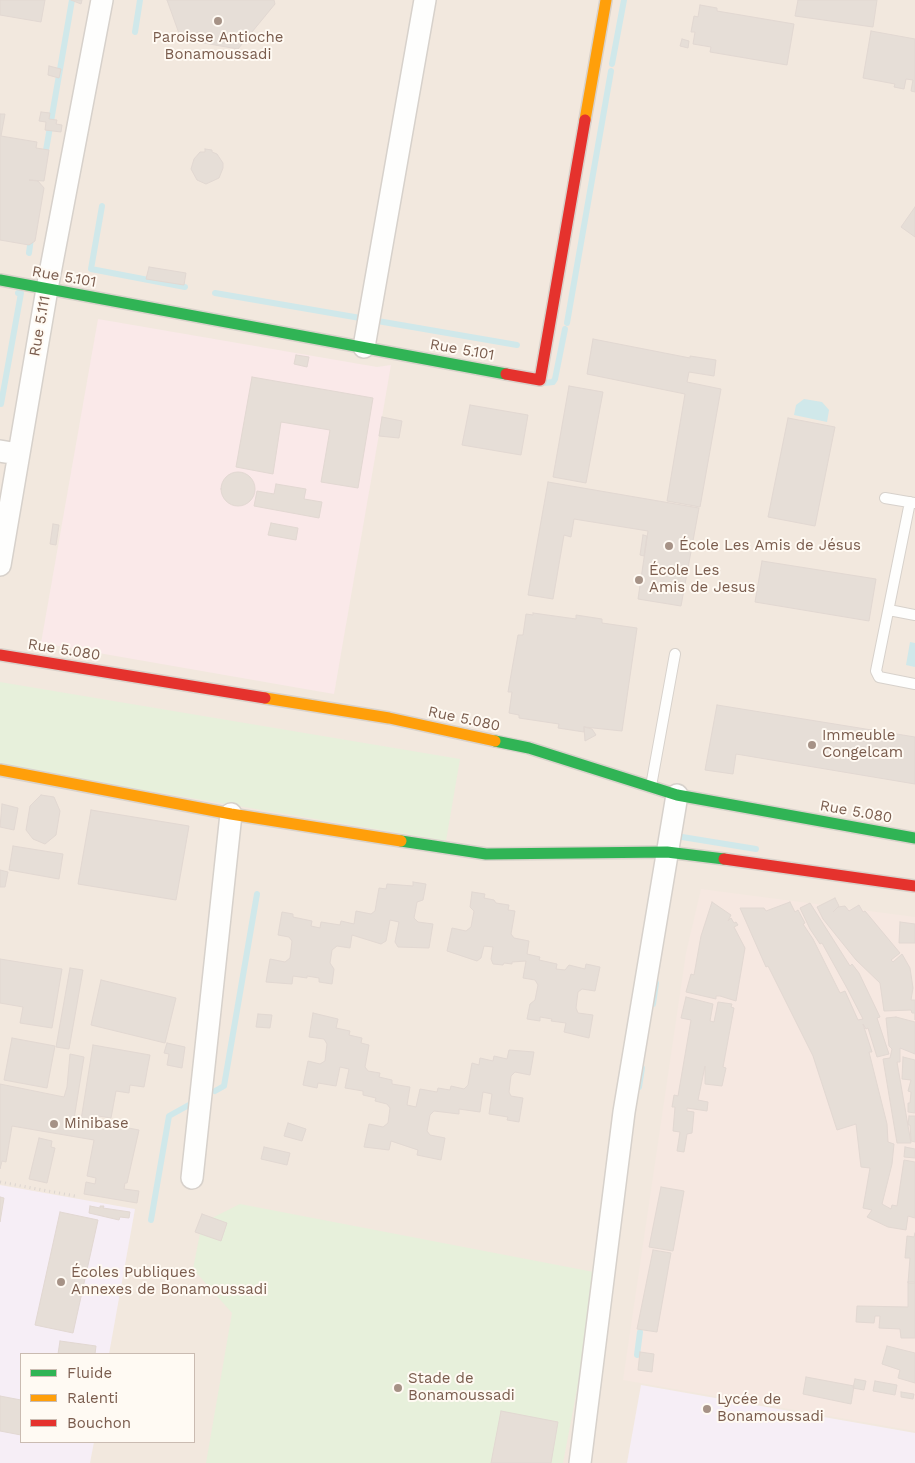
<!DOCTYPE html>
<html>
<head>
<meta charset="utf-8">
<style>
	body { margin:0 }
	#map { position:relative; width:915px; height:1463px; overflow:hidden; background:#f9f5f0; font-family:"Work Sans",sans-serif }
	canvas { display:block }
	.legend { position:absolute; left:20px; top:1353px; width:175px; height:90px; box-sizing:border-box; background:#fffaf3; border:1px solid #cabbb1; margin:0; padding:6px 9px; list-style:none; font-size:15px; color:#7a5c4d }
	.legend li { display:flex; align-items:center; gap:10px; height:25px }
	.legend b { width:25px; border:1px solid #cabbb1 }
</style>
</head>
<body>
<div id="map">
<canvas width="915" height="1463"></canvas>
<ul class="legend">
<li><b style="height:6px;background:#30b455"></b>Fluide</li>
<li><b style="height:6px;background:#ff9f0a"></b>Ralenti</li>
<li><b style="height:6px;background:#e5322d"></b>Bouchon</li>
</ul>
</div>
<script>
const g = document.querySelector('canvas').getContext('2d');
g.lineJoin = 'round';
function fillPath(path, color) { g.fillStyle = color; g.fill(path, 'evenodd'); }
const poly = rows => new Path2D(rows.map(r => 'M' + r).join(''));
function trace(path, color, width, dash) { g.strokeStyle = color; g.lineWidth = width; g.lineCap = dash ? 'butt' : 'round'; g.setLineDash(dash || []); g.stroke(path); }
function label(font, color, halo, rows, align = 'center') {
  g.font = font + ' "Work Sans",sans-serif'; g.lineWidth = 4; g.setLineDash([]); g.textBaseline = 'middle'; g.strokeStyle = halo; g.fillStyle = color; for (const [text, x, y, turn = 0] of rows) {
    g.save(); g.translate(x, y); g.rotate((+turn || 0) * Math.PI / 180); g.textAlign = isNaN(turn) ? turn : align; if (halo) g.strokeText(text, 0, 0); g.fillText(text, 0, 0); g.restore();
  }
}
const residential = poly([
	[0,0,915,0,915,1463,0,1463],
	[21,1354,194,1354,194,1442,21,1442]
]);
const commercial = poly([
	[701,889,915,917,915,1431,623,1380,686,953]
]);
const education = poly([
	[0,1185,135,1209,109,1354,21,1354,21,1442,94,1442,90,1463,0,1463],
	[641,1385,915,1433,915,1463,627,1463]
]);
const medical = poly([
	[98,319,377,367,391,365,334,694,41,643]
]);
const green = poly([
	[0,682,460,759,446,841,0,766],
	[240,1204,599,1273,563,1463,206,1463,232,1313,193,1269,202,1223]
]);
const water = poly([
	[804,399,822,402,829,410,827,422,794,415,796,405],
	[910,642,915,643,915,667,906,665]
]);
const stream = poly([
	[135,32,140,0],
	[612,64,624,0],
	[45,156,72,0],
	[102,206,91,269,185,287],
	[29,253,31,238],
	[215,293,517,345],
	[567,323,611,71],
	[545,383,553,382,555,379,565,329],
	[1,404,21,293,18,293],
	[676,836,756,849],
	[653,1004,656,983],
	[639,1087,642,1068],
	[215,1091,224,1086,257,894],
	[151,1220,169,1116,196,1101],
	[637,1355,640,1332]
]);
const building = poly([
	[0,0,45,0,41,22,0,15,0,0],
	[71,0,82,0,81,4,71,0],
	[167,0,274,0,275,4,238,49,181,39,167,0],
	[798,0,877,0,873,27,795,16,798,0],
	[700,5,717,8,717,11,794,24,787,65,710,52,711,47,693,44,695,32,691,32,694,16,698,17,700,5],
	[871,31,915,39,915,92,911,91,913,80,906,79,904,89,894,87,895,84,863,78,871,31],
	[682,39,689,41,688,48,680,46,682,39],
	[49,66,61,69,59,78,48,75,49,66],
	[41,112,50,113,49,119,57,120,56,124,62,125,61,132,45,130,46,122,39,121,41,112],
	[0,114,5,114,1,136,37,142,36,148,49,150,44,181,29,180,38,181,44,188,35,241,29,245,0,240,0,114],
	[205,149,212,150,212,152,217,154,223,163,223,168,219,178,206,184,197,180,191,169,194,159,200,152,205,152,205,149],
	[915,207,915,237,901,227,915,207],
	[149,267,186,273,184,285,146,279,149,267],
	[593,339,690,358,690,356,716,360,714,376,689,372,687,382,721,389,700,507,667,501,685,394,587,374,593,339],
	[296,355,309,357,307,367,294,364,296,355],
	[252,377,373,398,358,488,321,482,330,430,281,422,273,474,236,467,252,377],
	[569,386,603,392,586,483,553,477,569,386],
	[470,405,528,415,521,455,462,445,470,405],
	[382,417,402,421,399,438,379,436,382,417],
	[788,418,835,427,815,526,768,517,788,418],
	'221 489a17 17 0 1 1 34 0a17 17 0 1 1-34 0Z',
	[548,482,699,508,681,606,638,599,648,531,574,519,571,537,564,535,553,599,528,595,548,482],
	[276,484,306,489,304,499,322,502,319,518,254,506,257,491,274,494,276,484],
	[271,523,298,528,296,540,268,535,271,523],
	[53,524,59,525,56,545,50,544,53,524],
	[643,535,647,536,644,556,640,555,643,535],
	[762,561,876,579,869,621,755,602,762,561],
	[533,613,576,619,576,615,602,619,602,623,637,628,622,731,584,727,584,732,558,728,559,724,519,718,519,715,509,713,512,692,508,692,518,635,523,635,526,614,533,615,533,613],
	[717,705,915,737,915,784,736,754,733,774,705,770,717,705],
	[584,727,592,729,596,735,585,741,584,727],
	[41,795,54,797,60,811,56,835,45,844,33,839,26,830,30,806,41,795],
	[2,804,18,808,14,830,0,827,2,804],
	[91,810,189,826,176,900,78,884,91,810],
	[13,846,63,854,59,879,9,870,13,846],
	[0,870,8,872,5,887,0,887,0,870],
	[413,882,426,884,423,900,417,902,414,918,418,922,433,924,429,948,398,947,395,942,399,922,390,920,386,941,381,944,352,935,350,948,337,946,332,950,330,963,334,969,332,984,319,982,319,978,307,976,307,978,293,976,292,984,266,982,270,959,285,962,290,958,292,941,289,937,278,935,282,912,293,914,293,917,312,921,311,926,320,928,321,922,340,925,341,921,354,924,356,911,371,914,375,911,379,888,386,889,387,884,413,886,413,882],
	[472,892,485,894,484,898,494,900,496,903,509,905,508,910,515,911,511,934,514,938,529,941,527,954,540,957,539,960,557,964,556,969,565,970,569,965,585,969,586,964,600,967,595,991,582,989,578,992,576,1008,578,1013,593,1015,589,1038,564,1032,566,1023,551,1021,552,1019,540,1017,540,1021,527,1019,530,1004,535,1000,538,985,535,980,523,978,526,961,512,962,512,964,504,963,503,965,493,964,491,959,493,947,484,946,481,958,477,961,447,951,452,928,466,931,471,927,474,911,470,907,472,892],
	[835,898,839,906,833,912,838,907,845,906,849,911,859,905,863,912,865,911,900,953,891,960,893,962,902,954,910,968,913,988,911,1000,915,1000,915,1020,915,1013,912,1013,911,1010,884,1011,880,983,856,960,823,919,817,907,835,898],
	[712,902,731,915,728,921,731,918,734,923,736,922,738,925,734,927,745,948,736,1001,720,996,716,996,716,999,686,992,691,974,694,975,701,936,712,902],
	[790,902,795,912,798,910,805,923,803,924,813,939,840,993,845,991,858,1020,863,1019,848,990,822,943,820,944,810,929,800,908,810,903,850,966,852,964,859,973,880,1017,877,1018,889,1054,877,1057,868,1028,866,1029,863,1024,872,1052,869,1052,887,1124,888,1142,894,1144,892,1164,882,1204,891,1209,892,1205,897,1206,904,1160,915,1162,915,1218,908,1216,906,1230,888,1227,867,1217,872,1210,863,1208,870,1168,861,1167,856,1124,837,1130,813,1056,768,966,766,967,740,908,764,908,766,911,790,902],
	[900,922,915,924,915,943,899,943,900,922],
	[0,959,62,969,52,1028,20,1023,23,1007,0,1003,0,959],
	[70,968,83,970,69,1049,56,1047,70,968],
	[101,980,176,998,165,1043,91,1025,101,980],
	[686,997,713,1004,710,1021,714,1022,718,1002,732,1004,731,1007,734,1008,723,1067,726,1068,722,1086,705,1084,705,1066,698,1100,708,1102,707,1111,687,1108,687,1111,694,1112,693,1123,692,1133,687,1134,684,1152,677,1151,680,1132,673,1131,675,1107,672,1107,674,1095,678,1096,691,1020,681,1018,686,997],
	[313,1013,338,1019,336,1028,350,1031,349,1035,362,1038,361,1043,369,1045,365,1067,368,1071,380,1073,379,1077,392,1080,392,1084,410,1087,407,1105,416,1107,420,1089,437,1092,438,1088,450,1090,451,1086,464,1089,468,1085,472,1063,479,1065,480,1058,493,1061,494,1056,507,1059,509,1050,534,1052,530,1075,515,1072,511,1076,509,1092,511,1096,523,1098,519,1122,507,1120,508,1117,489,1114,492,1094,483,1092,480,1112,459,1109,459,1114,434,1111,430,1115,427,1131,430,1135,445,1138,441,1160,417,1155,418,1150,391,1141,389,1150,364,1147,369,1124,383,1127,388,1123,390,1108,387,1104,375,1101,376,1098,363,1095,363,1091,345,1088,349,1069,340,1067,336,1086,318,1083,317,1088,303,1085,308,1061,320,1064,325,1061,327,1044,324,1039,309,1037,313,1013],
	[258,1014,272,1015,270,1028,256,1027,258,1014],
	[896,1017,915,1022,915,1054,900,1048,900,1062,897,1062,911,1143,897,1143,883,1059,890,1058,892,1049,889,1046,886,1018,896,1017],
	[12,1038,55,1046,47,1088,4,1080,12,1038],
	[167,1043,185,1047,182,1068,167,1065,169,1054,164,1053,167,1043],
	[93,1045,150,1055,144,1087,130,1085,129,1093,116,1091,111,1118,98,1116,97,1122,139,1130,127,1183,125,1183,124,1189,139,1191,137,1203,84,1194,86,1182,95,1184,96,1178,87,1176,94,1140,12,1126,6,1162,2,1161,0,1169,0,1084,64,1097,67,1087,70,1054,84,1057,74,1119,81,1120,93,1045],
	[903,1057,915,1060,915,1113,908,1112,908,1103,910,1103,911,1092,908,1091,911,1080,902,1079,903,1057],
	[909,1116,915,1116,915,1142,911,1141,910,1125,908,1125,909,1116],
	[288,1123,306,1129,302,1141,284,1136,288,1123],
	[39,1138,52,1141,51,1147,55,1148,47,1183,29,1179,39,1138],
	[264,1147,290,1153,287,1165,261,1159,264,1147],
	[905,1147,915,1149,915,1158,904,1157,905,1147],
	[661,1187,684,1191,673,1251,649,1247,661,1187],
	[0,1197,4,1198,0,1222,0,1197],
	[90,1206,100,1208,100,1206,104,1206,103,1208,130,1212,129,1218,120,1217,119,1220,89,1213,90,1206],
	[60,1212,98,1220,73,1333,35,1325,60,1212],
	[202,1214,227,1223,221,1241,195,1232,202,1214],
	[915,1233,915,1283,908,1283,910,1258,905,1258,907,1236,914,1237,915,1233],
	[653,1250,671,1253,657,1332,637,1329,653,1250],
	[908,1282,915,1282,915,1338,901,1338,900,1329,879,1328,880,1316,875,1316,874,1323,856,1322,857,1306,908,1307,908,1282],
	[60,1341,96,1346,95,1354,58,1354,60,1341],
	[887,1346,915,1353,915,1383,898,1378,900,1370,882,1364,887,1346],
	[640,1352,654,1354,652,1372,638,1370,640,1352],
	[806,1377,854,1386,851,1404,803,1394,806,1377],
	[855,1379,866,1381,864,1390,853,1388,855,1379],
	[875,1381,897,1385,895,1395,873,1391,875,1381],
	[901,1392,914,1394,913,1399,901,1397,901,1392],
	[0,1396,21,1400,21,1435,0,1431,0,1396],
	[501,1411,558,1422,551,1463,491,1463,501,1411]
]);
const path = poly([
	[0,1182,75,1196]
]);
const lane = poly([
	[885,498,915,503],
	[910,502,876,671,879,677,915,684],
	[889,610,915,615],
	[651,786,675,654]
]);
const street = poly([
	[364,347,425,0],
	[0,451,18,454],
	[0,565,47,289,102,0],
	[192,1178,231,814],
	[580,1463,624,1112,677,795]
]);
const fast = poly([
	[0,280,506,374],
	[495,741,529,748,677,795,915,838],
	[401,841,486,854,667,852,724,859]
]);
const slow = poly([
	[585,120,606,0],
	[265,698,389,718,495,741],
	[0,770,231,814,401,841]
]);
const jam = poly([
	[506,374,540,380,585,120],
	[0,655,265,698],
	[724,859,915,886]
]);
const markers = [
	[218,21,5,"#a69286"],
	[669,546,5,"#a69286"],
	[639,580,5,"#a69286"],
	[812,745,5,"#a69286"],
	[54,1124,5,"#a69286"],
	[61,1282,5,"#a69286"],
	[398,1388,5,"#a69286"],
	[707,1409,5,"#a69286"]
];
const poiNames = [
	["Paroisse Antioche",218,38,"center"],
	["Bonamoussadi",218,55,"center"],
	["École Les Amis de Jésus",679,546],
	["École Les",649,571],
	["Amis de Jesus",649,588],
	["Immeuble",822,736],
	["Congelcam",822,753],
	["Minibase",64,1124],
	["Écoles Publiques",71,1273],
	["Annexes de Bonamoussadi",71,1290],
	["Stade de",408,1379],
	["Bonamoussadi",408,1396],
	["Lycée de",717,1400],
	["Bonamoussadi",717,1417]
];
const streetNames = [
	["Rue 5.101",64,277,10],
	["Rue 5.111",40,326,-80],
	["Rue 5.101",462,350,10],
	["Rue 5.080",64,650,9],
	["Rue 5.080",464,719,12],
	["Rue 5.080",856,812,10]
];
fillPath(residential, '#f2e8de');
fillPath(commercial, '#f6e8e1');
fillPath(education, '#f6eef6');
fillPath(medical, '#fae9e9');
fillPath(green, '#e7f0db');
fillPath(water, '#d0e8ea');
trace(stream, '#d0e8ea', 6);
fillPath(building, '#e6ded7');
trace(building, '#e2d8d2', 1);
trace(lane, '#d7d1cb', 12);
trace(street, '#d7d1cb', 24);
trace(fast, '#d9d2cb', 14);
trace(slow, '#d9d2cb', 14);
trace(jam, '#d9d2cb', 14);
trace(path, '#dcd5d0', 3, [1, 4]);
trace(lane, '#fefefd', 10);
trace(street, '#fefefd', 21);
trace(fast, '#30b455', 11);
trace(slow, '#ff9f0a', 11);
trace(jam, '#e5322d', 11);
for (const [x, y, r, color] of markers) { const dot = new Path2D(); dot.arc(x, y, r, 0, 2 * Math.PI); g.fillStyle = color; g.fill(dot); trace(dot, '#fffaf3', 2); }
label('15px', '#7a5c4d', '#fffaf3', poiNames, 'left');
label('15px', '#7a5c4d', '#fffaf3', streetNames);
</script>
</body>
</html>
